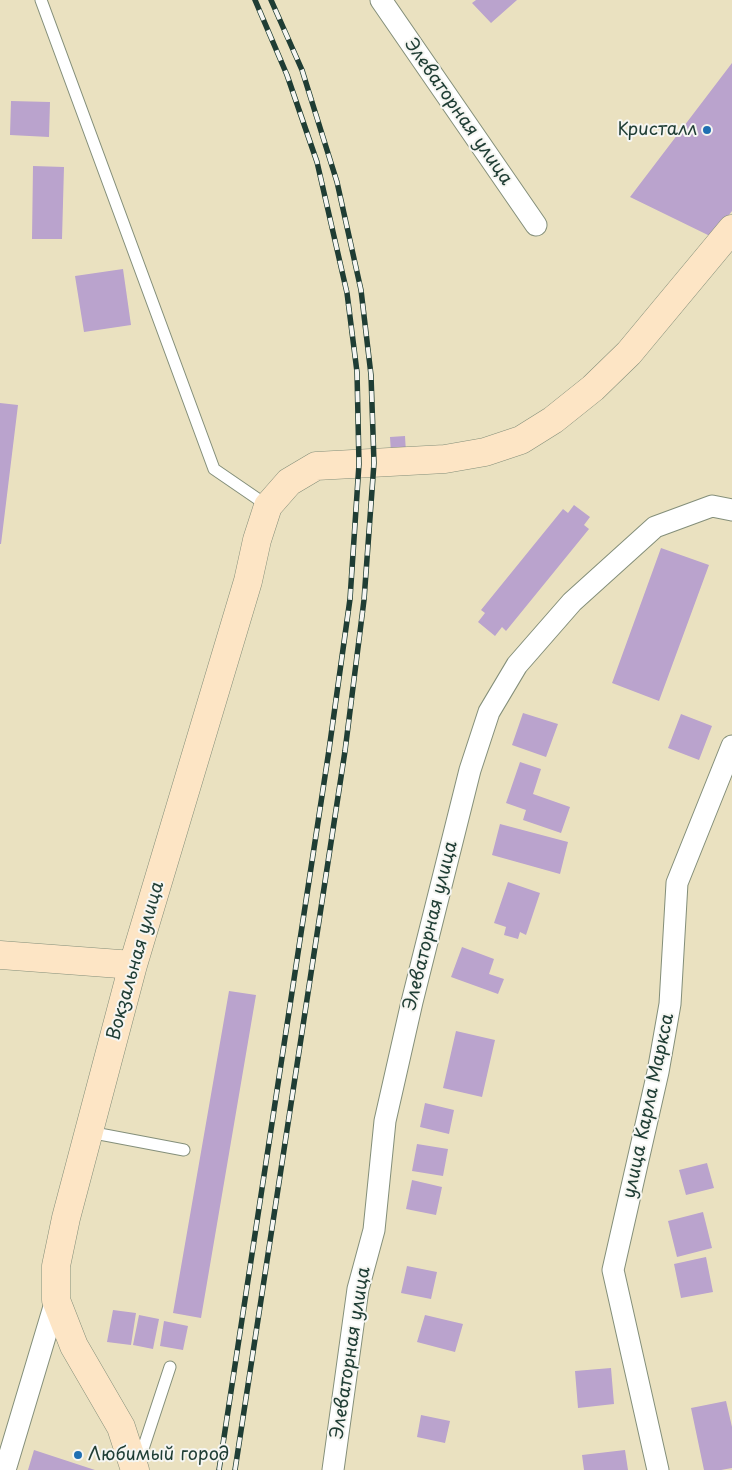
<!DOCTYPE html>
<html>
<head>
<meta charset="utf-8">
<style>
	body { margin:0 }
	canvas { display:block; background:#eae1c0 }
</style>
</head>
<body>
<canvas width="732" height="1470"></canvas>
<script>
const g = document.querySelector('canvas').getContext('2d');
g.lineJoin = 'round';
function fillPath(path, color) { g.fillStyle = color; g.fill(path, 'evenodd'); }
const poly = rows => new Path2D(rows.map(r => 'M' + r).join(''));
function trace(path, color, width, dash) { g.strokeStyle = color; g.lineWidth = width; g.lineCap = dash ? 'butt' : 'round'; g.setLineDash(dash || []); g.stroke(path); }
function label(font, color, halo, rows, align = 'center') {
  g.font = font + ' "Playpen Sans",sans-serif'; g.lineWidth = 4; g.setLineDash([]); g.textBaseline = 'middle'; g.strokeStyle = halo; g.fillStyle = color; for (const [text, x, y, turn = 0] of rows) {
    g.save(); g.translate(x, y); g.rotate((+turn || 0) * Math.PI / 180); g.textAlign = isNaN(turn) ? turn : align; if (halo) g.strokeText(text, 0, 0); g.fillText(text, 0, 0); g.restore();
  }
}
const building = poly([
	[476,0,517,0,491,23,472,3],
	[732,63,732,211,712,237,630,197],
	[11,101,50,102,49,137,10,135],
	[33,166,64,167,62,239,32,239],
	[123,269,131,325,84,332,75,276],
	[0,403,18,405,1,544,0,544],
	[405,436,406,453,391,453,390,437],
	[574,505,590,517,584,525,589,529,506,631,502,627,495,636,478,622,485,613,481,610,563,509,568,513],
	[661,548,709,565,659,701,612,683],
	[523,713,558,724,546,757,512,745],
	[681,714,712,726,699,760,668,748],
	[520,762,541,769,533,794,570,807,561,833,523,820,526,810,506,803],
	[500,824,568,842,560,874,492,855],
	[508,882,540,893,526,935,520,932,518,939,504,935,506,927,494,923],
	[462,947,494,959,489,974,504,979,498,994,451,977],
	[229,991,256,995,201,1318,173,1313],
	[456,1031,495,1040,482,1097,443,1088],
	[425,1103,454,1110,449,1134,420,1127],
	[417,1144,448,1149,443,1176,412,1171],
	[707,1163,714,1188,686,1195,679,1170],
	[412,1180,442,1187,436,1215,406,1209],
	[703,1212,712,1248,677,1257,668,1221],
	[706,1257,713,1292,681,1298,674,1264],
	[407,1266,437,1272,431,1299,401,1293],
	[113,1310,136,1313,131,1345,107,1342],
	[139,1315,159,1319,153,1349,133,1345],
	[425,1315,463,1324,455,1352,417,1342],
	[164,1321,188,1326,183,1350,160,1346],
	[611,1368,614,1404,578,1408,575,1371],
	[726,1401,732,1427,732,1468,721,1470,704,1470,691,1408],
	[421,1415,450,1421,445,1443,417,1437],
	[34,1450,95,1470,28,1470],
	[625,1450,628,1470,584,1470,582,1455]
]);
const lane = poly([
	[41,0,214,469,268,506],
	[89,1132,184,1150],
	[138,1464,170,1367]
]);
const street = poly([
	[381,0,536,225],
	[5,1470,56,1300],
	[333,1470,358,1289,374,1230,385,1121,412,1002,470,770,489,712,517,665,572,602,655,527,712,506,732,510],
	[658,1470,613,1270,658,1072,670,1004,677,883,732,746]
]);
const secondary = poly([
	[0,955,133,965],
	[135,1470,121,1427,74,1346,56,1300,56,1266,66,1218,133,965,248,581,257,540,268,506,289,482,316,466,445,459,485,452,521,440,553,420,593,388,629,353,732,229]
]);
const rail = poly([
	[219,1470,329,750,350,599,359,464,357,372,347,293,317,162,287,75,255,0],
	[235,1470,345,751,364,600,374,463,371,375,361,290,337,182,302,70,271,0]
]);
const markers = [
	[707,130,5,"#1f6fb2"],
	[78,1455,5,"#1f6fb2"]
];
const streetNames = [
	["Элеваторная улица",458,112,55],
	["Элеваторная улица",431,926,-76],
	["Вокзальная улица",136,961,-74],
	["улица Карла Маркса",649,1106,-78],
	["Элеваторная улица",351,1353,-81]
];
const poiNames = [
	["Кристалл",697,130],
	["Любимый город",88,1455,"left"]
];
fillPath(building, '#baa3cd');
trace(lane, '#848f7a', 13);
trace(street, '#848f7a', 23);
trace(secondary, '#848f7a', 29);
trace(lane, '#fff', 11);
trace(street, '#fff', 21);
trace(secondary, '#fde5c5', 28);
trace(rail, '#1f3d34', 5.5);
trace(rail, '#f6f6f2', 4, [11]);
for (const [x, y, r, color] of markers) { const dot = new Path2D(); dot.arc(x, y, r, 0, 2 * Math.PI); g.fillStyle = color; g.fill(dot); trace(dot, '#f6f6f2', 2); }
label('18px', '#1f3d34', '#f6f6f2', streetNames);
label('18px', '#1f3d34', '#f6f6f2', poiNames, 'right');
</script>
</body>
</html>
